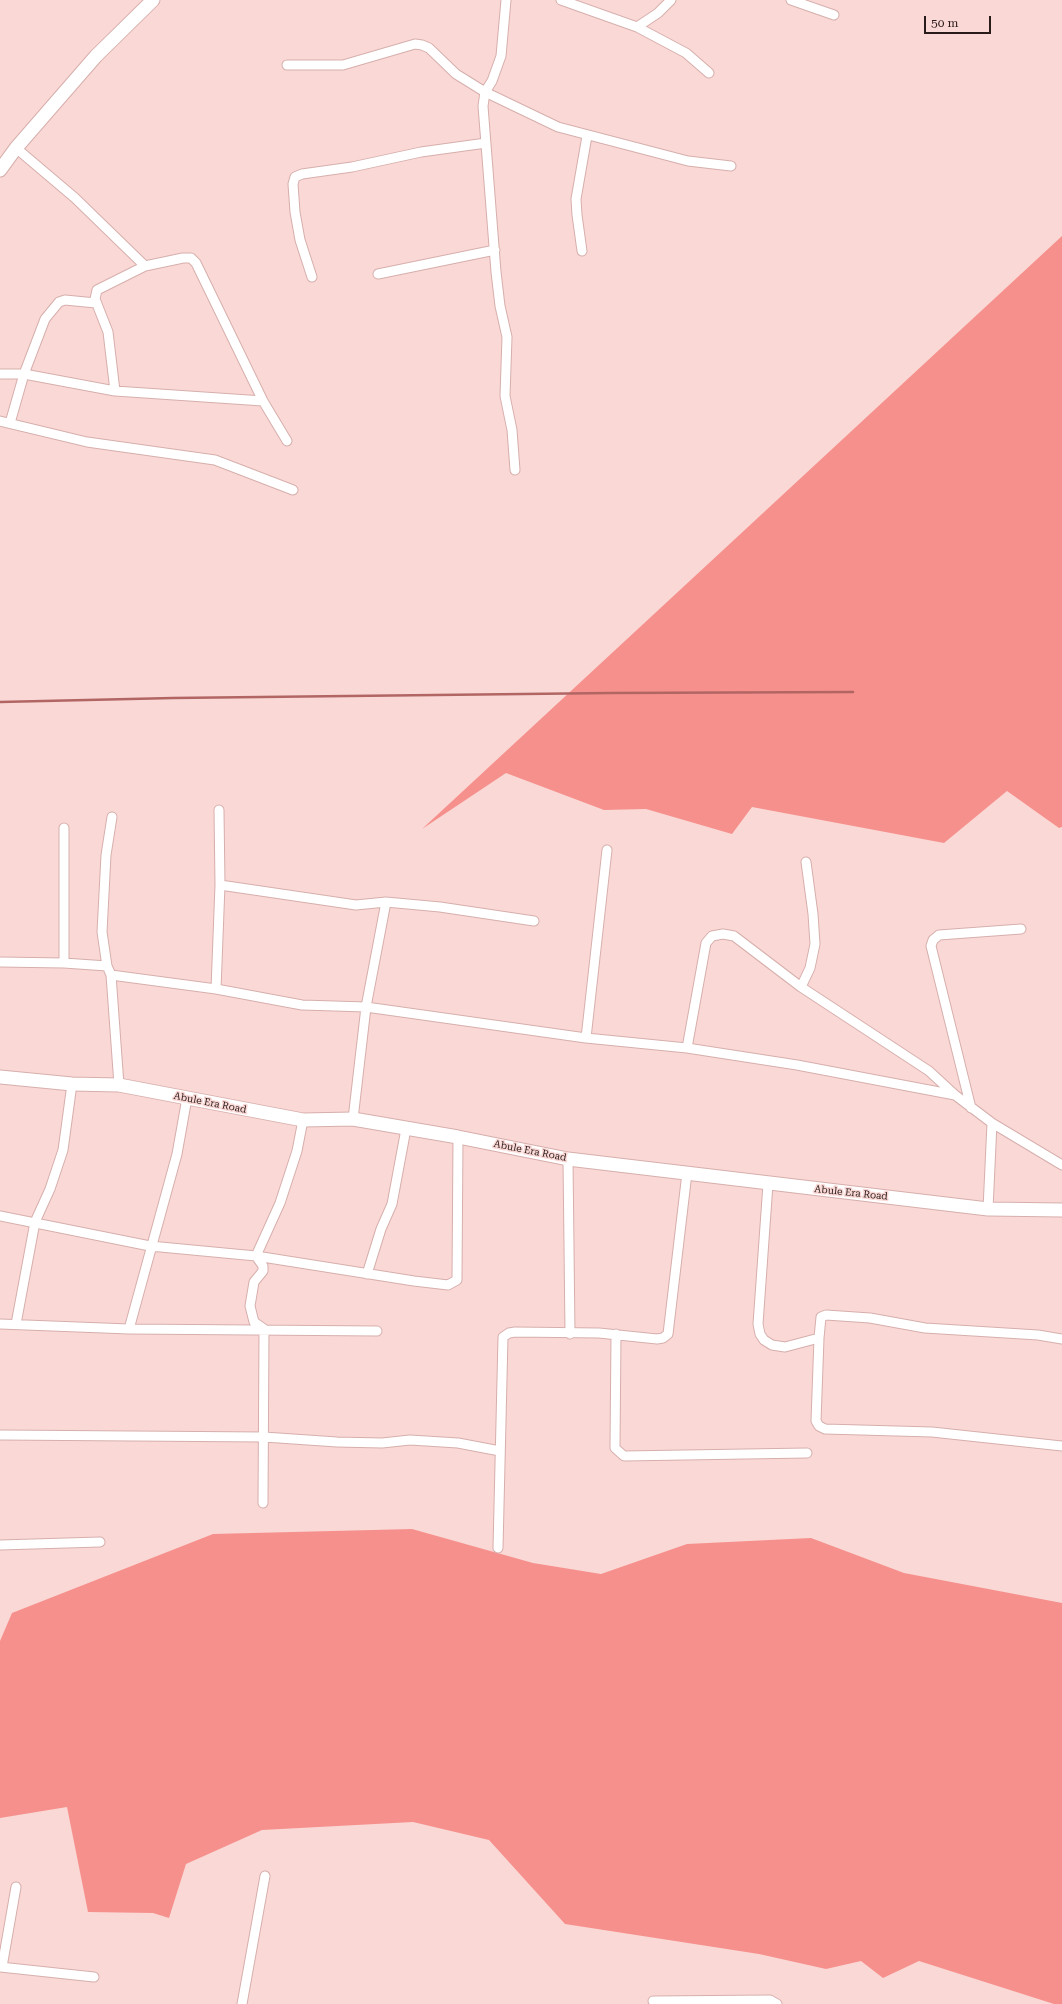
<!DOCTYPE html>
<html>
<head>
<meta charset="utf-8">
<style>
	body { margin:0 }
	#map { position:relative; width:1062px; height:2004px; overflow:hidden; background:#fad8d6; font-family:"Roboto Serif",serif }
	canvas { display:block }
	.scale { position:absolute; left:924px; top:16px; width:67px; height:18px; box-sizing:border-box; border:2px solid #291b1a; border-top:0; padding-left:5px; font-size:12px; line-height:14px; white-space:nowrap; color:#291b1a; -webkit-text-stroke:3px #fad8d6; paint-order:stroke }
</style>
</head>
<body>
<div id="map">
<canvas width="1062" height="2004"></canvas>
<div class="scale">50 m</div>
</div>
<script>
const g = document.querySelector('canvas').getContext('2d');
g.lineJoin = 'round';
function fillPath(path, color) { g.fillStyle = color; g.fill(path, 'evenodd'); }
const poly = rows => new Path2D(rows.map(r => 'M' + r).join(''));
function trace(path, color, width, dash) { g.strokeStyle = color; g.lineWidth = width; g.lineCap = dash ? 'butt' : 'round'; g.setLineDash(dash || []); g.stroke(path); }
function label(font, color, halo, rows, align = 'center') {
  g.font = font + ' "Roboto Serif",serif'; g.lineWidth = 3; g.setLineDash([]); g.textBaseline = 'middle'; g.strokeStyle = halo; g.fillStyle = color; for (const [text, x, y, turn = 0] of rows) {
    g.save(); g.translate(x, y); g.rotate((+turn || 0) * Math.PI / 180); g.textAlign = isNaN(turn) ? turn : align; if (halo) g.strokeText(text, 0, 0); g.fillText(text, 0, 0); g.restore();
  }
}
const forest = poly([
	[1062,236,1062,827,1059,828,1007,791,944,843,752,807,732,834,646,809,604,810,506,773,422,829],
	[412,1529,533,1563,601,1574,687,1544,811,1538,904,1573,1062,1603,1062,2004,1054,2004,919,1961,883,1978,861,1961,826,1969,759,1954,565,1924,489,1840,413,1822,262,1830,186,1864,169,1918,153,1913,88,1912,67,1807,0,1818,0,1641,12,1613,213,1534]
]);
const stream = poly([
	[0,702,173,698,611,693,853,692]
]);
const street = poly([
	[506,0,501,56,492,81,485,92,483,106,496,272,500,306,507,337,505,396,512,430,515,470],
	[561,0,637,27,686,53,709,73],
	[791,0,834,15],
	[637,27,658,13,671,0],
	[287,65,343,65,415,44,422,45,429,48,456,74,485,92,558,127,688,161,731,166],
	[16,148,75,198,145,266],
	[582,251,577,215,576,199,587,136],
	[378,274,495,250],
	[312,277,300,240,295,212,293,184,295,177,302,174,352,167,421,152,486,143],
	[0,374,24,374,115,391,263,401],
	[115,391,108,332,95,299,97,290,145,266,183,258,191,258,196,263,263,401,287,441],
	[0,421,87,442,215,460,293,490],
	[10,423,24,374,45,319,59,302,65,300,96,303],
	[112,817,106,855,102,932,107,966,111,975,119,1085],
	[64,828,64,963],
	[220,885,356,905,386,902,440,907,534,921],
	[0,962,64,963,107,966],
	[111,975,216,989,302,1005,366,1007,586,1038,687,1048,797,1065,955,1095,992,1123,1062,1165],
	[801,987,810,968,815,944,813,914,806,862],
	[216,989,220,885,219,810],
	[586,1038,607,850],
	[687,1048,706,943,712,936,723,934,734,936,801,987,929,1071,955,1095],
	[971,1108,931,946,933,940,939,935,1021,929],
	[353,1119,366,1007,386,902],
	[568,1159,570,1334],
	[768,1184,758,1324,760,1334,764,1340,772,1345,785,1347,819,1338],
	[988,1209,992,1123],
	[0,1216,150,1246,256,1256,414,1281,448,1285,457,1280,458,1137],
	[367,1274,381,1229,392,1204,406,1129],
	[0,1324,129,1329,377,1331],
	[16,1324,35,1222,50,1189,63,1150,72,1084],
	[129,1329,177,1154,187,1098],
	[264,1329,254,1322,250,1306,254,1282,263,1271,263,1266,256,1256,280,1203,297,1151,303,1120],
	[616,1334,615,1448,624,1456,807,1453],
	[1062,1339,1038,1335,925,1328,870,1318,826,1315,821,1317,819,1338,816,1421,819,1426,825,1429,932,1432,1062,1446],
	[0,1435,264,1437,337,1442,382,1443,410,1440,458,1443,500,1451],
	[263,1503,264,1329],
	[0,1545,100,1542],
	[498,1548,503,1337,509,1333,515,1332,599,1333,657,1339,663,1338,668,1334,687,1173],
	[0,1967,94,1977],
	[2,1967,16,1887],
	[653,2001,770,2000,777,2004],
	[242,2004,265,1876]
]);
const secondary = poly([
	[0,170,16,148,96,56,153,0],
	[0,1077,72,1084,119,1085,303,1120,353,1119,458,1137,568,1159,988,1209,1062,1210]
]);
const streetNames = [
	["Abule Era Road",210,1103,11],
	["Abule Era Road",530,1151,11],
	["Abule Era Road",851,1193,6]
];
fillPath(forest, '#f6908c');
trace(stream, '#b16664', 2.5);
trace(street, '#d6afac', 11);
trace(secondary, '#d6afac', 15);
trace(street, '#fff', 9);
trace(secondary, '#fff', 13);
label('10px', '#291b1a', '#fad8d6', streetNames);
</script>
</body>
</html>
